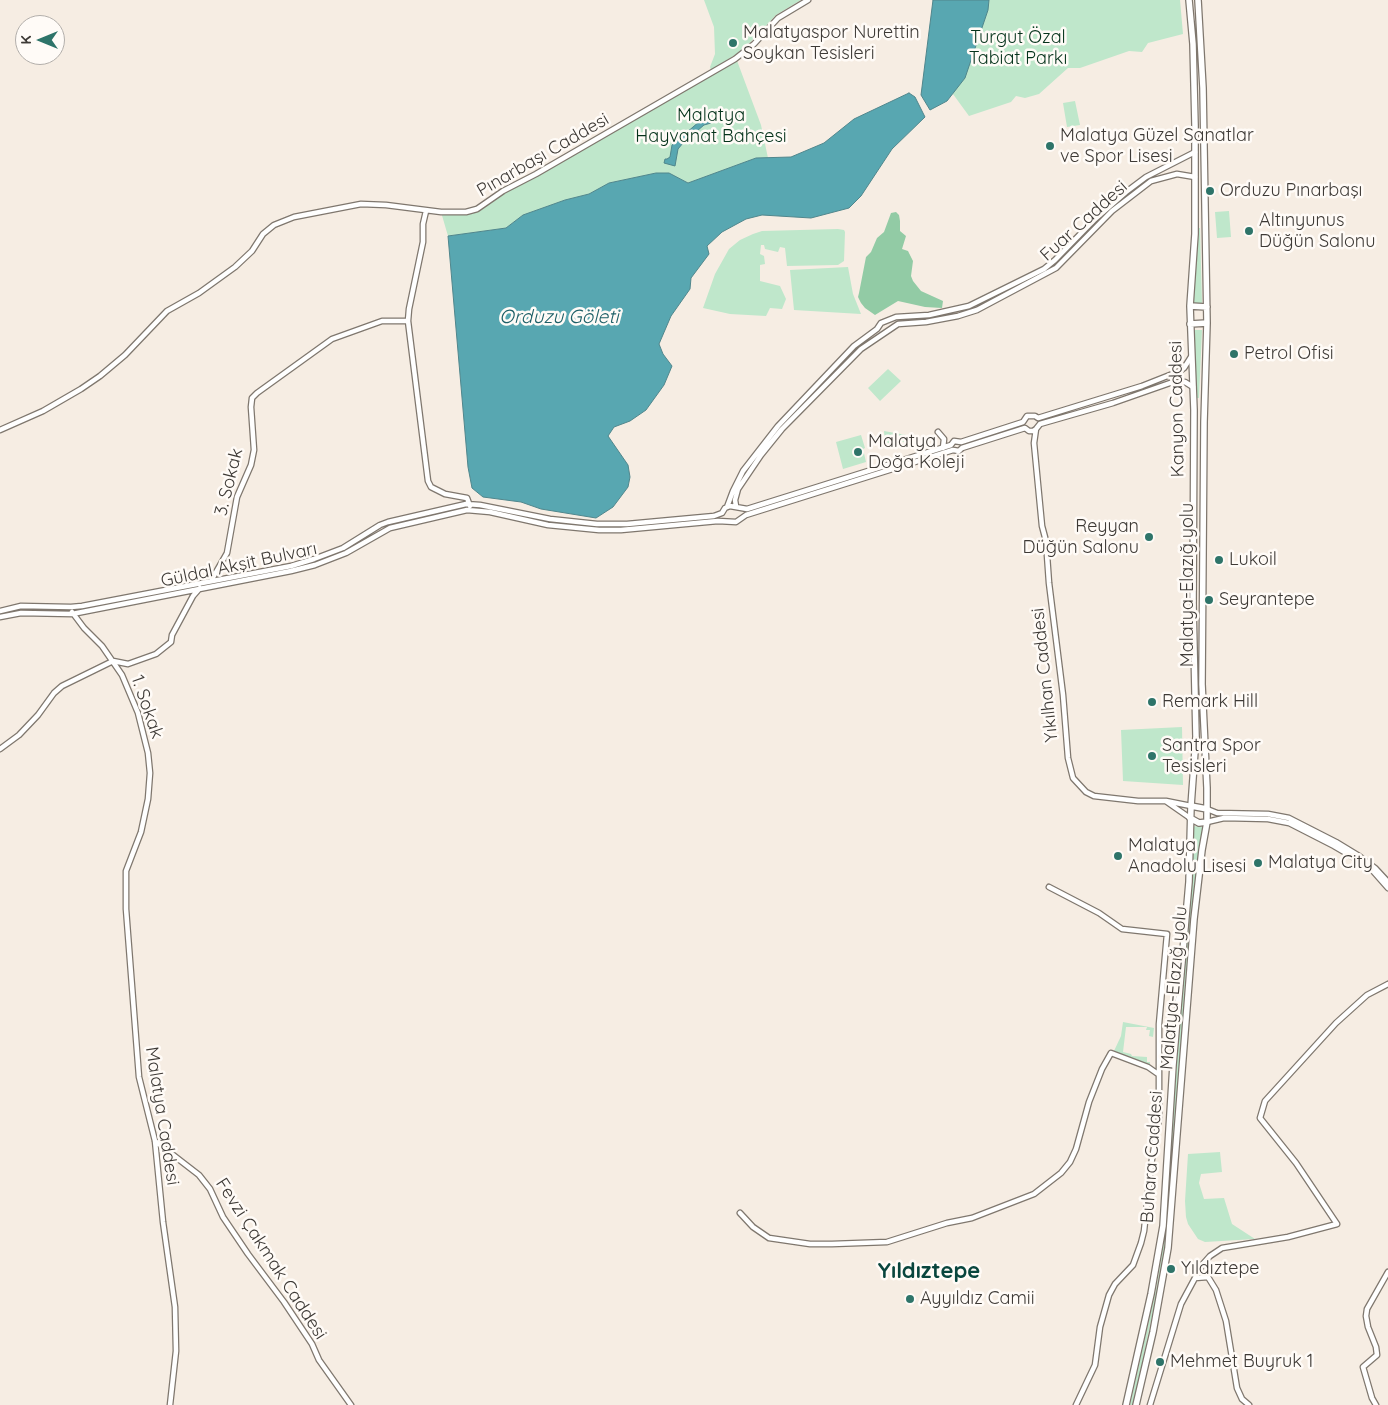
<!DOCTYPE html>
<html>
<head>
<meta charset="utf-8">
<style>
	body { margin:0 }
	#map { position:relative; width:1388px; height:1405px; overflow:hidden; background:#f6ede3; font-family:Quicksand,sans-serif }
	canvas { display:block }
	.north { position:absolute; left:15px; top:15px; width:50px; height:50px; box-sizing:border-box; background:#fffbf7; border:1px solid #b2aeaa; border-radius:50%; rotate:270deg; font-size:14px; font-weight:700; line-height:20px; text-align:center; color:#3e3a36 }
	.north::after { content:''; display:block; margin:auto; width:18px; height:22px; background:#2e7469; clip-path:polygon(50% 0,100% 100%,50% 72%,0 100%) }
</style>
</head>
<body>
<div id="map">
<canvas width="1388" height="1405"></canvas>
<div class="north">K</div>
</div>
<script>
const g = document.querySelector('canvas').getContext('2d');
g.lineJoin = 'round';
function fillPath(path, color) { g.fillStyle = color; g.fill(path, 'evenodd'); }
const poly = rows => new Path2D(rows.map(r => 'M' + r).join(''));
function trace(path, color, width, dash) { g.strokeStyle = color; g.lineWidth = width; g.lineCap = dash ? 'butt' : 'round'; g.setLineDash(dash || []); g.stroke(path); }
function label(font, color, halo, rows, align = 'center') {
  g.font = font + ' Quicksand,sans-serif'; g.lineWidth = 5; g.setLineDash([]); g.textBaseline = 'middle'; g.strokeStyle = halo; g.fillStyle = color; for (const [text, x, y, turn = 0] of rows) {
    g.save(); g.translate(x, y); g.rotate((+turn || 0) * Math.PI / 180); g.textAlign = isNaN(turn) ? turn : align; if (halo) g.strokeText(text, 0, 0); g.fillText(text, 0, 0); g.restore();
  }
}
const green = poly([
	[704,0,801,0,776,15,743,50,711,70,710,67,715,54,714,27],
	[983,0,1180,0,1183,34,1148,43,1142,52,1129,51,1080,68,1068,68,1039,94,1025,98,1016,96,1011,102,969,116,950,90],
	[736,58,761,125,768,158,756,158,688,183,669,173,656,173,609,183,589,194,565,200,523,215,506,228,448,236,441,212,477,209,494,197],
	[1075,101,1080,125,1067,127,1063,103],
	[1229,211,1231,237,1217,238,1215,212],
	[1197,228,1200,228,1202,303,1192,303],
	[838,229,844,230,845,232,844,261,838,265,787,266,785,248,780,247,778,252,765,249,764,245,761,245,760,254,764,256,765,264,760,265,760,281,780,286,786,299,782,309,770,308,766,316,730,314,703,308,715,274,729,249,740,240,753,234,762,231],
	[848,267,853,294,861,314,794,310,790,270],
	[1192,330,1202,330,1199,398,1196,398],
	[888,369,901,381,880,401,868,388],
	[884,431,917,437,917,441,887,443,886,441,892,434,885,441],
	[861,435,865,448,863,449,866,462,843,469,836,442],
	[1182,727,1183,785,1123,781,1121,730],
	[1193,826,1203,827,1196,877,1185,986,1170,1199,1164,1260,1133,1405,1130,1405,1157,1285,1165,1233,1182,986,1191,901],
	[1123,1022,1154,1028,1153,1037,1149,1036,1150,1030,1146,1030,1147,1027,1126,1027,1123,1052,1131,1054,1132,1056,1147,1057,1147,1062,1150,1062,1150,1066,1114,1051,1121,1036],
	[1220,1152,1222,1172,1201,1174,1199,1183,1204,1199,1224,1198,1232,1224,1255,1239,1205,1242,1198,1239,1188,1224,1186,1217,1185,1201,1188,1154]
]);
const forest = poly([
	[896,212,899,215,900,221,900,231,906,236,902,249,908,251,913,261,911,276,913,281,921,291,943,301,942,308,925,307,898,301,875,315,865,308,861,303,858,297,859,293,866,257,871,252,877,238,884,232,891,213]
]);
const water = poly([
	[933,0,989,0,988,10,965,78,947,101,930,110,921,95,933,0],
	[909,93,915,97,925,117,892,149,861,196,849,208,811,218,762,215,746,219,722,232,707,246,709,254,691,278,690,289,671,316,659,344,663,354,672,366,664,385,646,410,630,421,614,427,608,436,628,465,630,477,628,487,613,507,596,518,541,509,521,502,483,497,472,488,468,467,448,236,506,228,523,215,565,200,589,194,609,183,656,173,669,173,688,183,756,158,791,157,824,143,854,119,909,93],
	[707,111,711,123,704,125,683,143,678,149,675,166,664,163,665,159,667,159,670,157,672,145,700,121,703,112,707,111]
]);
const secondary = poly([
	[426,211,423,224,423,242,409,309,408,321,428,481,431,487,445,494,467,498,470,506],
	[1036,429,1034,443,1042,526,1046,541,1049,583,1063,695,1068,758,1073,778,1086,792,1094,796,1138,801,1166,801,1191,806],
	[0,430,43,411,81,389,100,376,125,355,167,311,199,293,235,267,252,251,263,234,274,225,294,217,361,204,386,205,441,212,466,212,477,209,503,191,536,174,735,59,754,44,778,18,808,0],
	[938,432,944,439,943,448],
	[736,506,735,500,738,489,761,455,782,429,861,349,898,324,926,322,958,316,977,310,992,302,1056,268,1112,211,1151,181,1177,174,1195,177],
	[727,507,733,491,743,471,778,426,854,346,877,329,881,323,896,317,929,315,969,306,1044,269,1055,260,1095,219,1126,192,1146,177,1195,152],
	[211,581,227,553,237,497,251,465,254,450,251,407,252,398,257,393,332,339,382,321,408,321],
	[0,611,21,606,71,607,82,606,291,566,314,559,343,548,380,525,388,522,466,504,480,505,550,519,597,524,627,524,714,516,722,513,725,508,730,506,747,509,951,445,954,441,961,442,1023,422,1027,416,1035,416,1038,418,1142,386,1180,371,1184,368,1191,357],
	[72,612,84,628,102,646,122,675,138,713,148,753,150,773,148,799,141,832,126,871,126,909,139,1077,155,1141,163,1222,175,1307,176,1351,170,1405],
	[0,617,21,613,72,614,291,571,315,565,346,553,390,528,467,510,490,512,548,525,599,530,621,530,718,521,736,522,746,515,953,450,959,451,962,448,1025,428,1029,431,1033,431,1036,429,1040,424,1113,403,1170,383,1185,382,1193,387],
	[0,749,19,735,38,715,54,693,62,686,113,661,128,664,156,654,171,642,172,635,193,596,200,588],
	[1167,802,1190,818],
	[1207,809,1217,813,1268,814,1289,818,1336,842,1359,856,1375,868,1388,882],
	[1207,822,1224,818,1268,819,1289,823,1334,846,1358,860,1373,871,1388,888],
	[1049,887,1099,913,1122,929,1167,934,1159,1024,1159,1119,1151,1165,1144,1231,1141,1243,1133,1265,1115,1284,1109,1295,1100,1327,1095,1365,1076,1405],
	[155,1141,199,1175,210,1189,223,1217,248,1254,284,1302,312,1344,319,1360,351,1405],
	[740,1213,753,1227,769,1238,810,1244,832,1244,887,1242,947,1223,972,1218,1034,1194,1061,1173,1070,1162,1076,1149,1089,1102,1102,1069,1111,1053,1148,1067,1158,1074],
	[1195,1278,1202,1265,1210,1256,1222,1248,1288,1237,1337,1224,1296,1163,1260,1118,1265,1101,1336,1023,1367,995,1388,984],
	[1150,1405,1181,1304,1195,1278,1208,1277,1216,1290,1226,1321,1237,1388,1242,1399,1249,1405],
	[1376,1405,1372,1398,1363,1367,1377,1355,1376,1347,1368,1327,1366,1316,1367,1309,1388,1272]
]);
const highway = poly([
	[1190,306,1207,307],
	[1190,324,1207,323],
	[1191,806,1207,809],
	[1190,818,1199,823,1207,822],
	[1126,1405,1151,1294,1163,1226,1173,1065,1189,882,1191,806,1196,737,1193,604,1194,410,1190,306,1195,234,1195,125,1193,44,1189,0],
	[1136,1405,1153,1332,1168,1248,1194,919,1202,850,1207,822,1207,788,1202,684,1204,422,1207,323,1203,88,1198,0]
]);
const markers = [
	[733,43,5,"#2e7469"],
	[1050,146,5,"#2e7469"],
	[1210,191,5,"#2e7469"],
	[1249,231,5,"#2e7469"],
	[1234,354,5,"#2e7469"],
	[858,452,5,"#2e7469"],
	[1149,537,5,"#2e7469"],
	[1219,560,5,"#2e7469"],
	[1209,600,5,"#2e7469"],
	[1152,702,5,"#2e7469"],
	[1152,756,5,"#2e7469"],
	[1118,856,5,"#2e7469"],
	[1258,863,5,"#2e7469"],
	[1171,1269,5,"#2e7469"],
	[910,1299,5,"#2e7469"],
	[1160,1362,5,"#2e7469"]
];
const poiNames = [
	["Malatyaspor Nurettin",743,33],
	["Soykan Tesisleri",743,54],
	["Malatya Güzel Sanatlar",1060,136],
	["ve Spor Lisesi",1060,157],
	["Orduzu Pınarbaşı",1220,191],
	["Altınyunus",1259,221],
	["Düğün Salonu",1259,242],
	["Petrol Ofisi",1244,354],
	["Malatya",868,442],
	["Doğa Koleji",868,463],
	["Reyyan",1139,527,"right"],
	["Düğün Salonu",1139,548,"right"],
	["Lukoil",1229,560],
	["Seyrantepe",1219,600],
	["Remark Hill",1162,702],
	["Santra Spor",1162,746],
	["Tesisleri",1162,767],
	["Malatya",1128,846],
	["Anadolu Lisesi",1128,867],
	["Malatya City",1268,863],
	["Yıldıztepe",1181,1269],
	["Ayyıldız Camii",920,1299],
	["Mehmet Buyruk 1",1170,1362]
];
const parkNames = [
	["Turgut Özal",1018,38],
	["Tabiat Parkı",1018,59],
	["Malatya",711,116],
	["Hayvanat Bahçesi",711,137]
];
const streetNames = [
	["Pınarbaşı Caddesi",543,155,-30],
	["Fuar Caddesi",1084,221,-42],
	["Kanyon Caddesi",1177,409,-91],
	["3. Sokak",229,482,-76],
	["Güldal Akşit Bulvarı",239,565,-12],
	["Malatya-Elazığ yolu",1188,585,-90],
	["Yıkılhan Caddesi",1045,675,-96],
	["1. Sokak",147,707,71],
	["Malatya-Elazığ yolu",1174,988,-85],
	["Malatya Caddesi",162,1116,81],
	["Buhara Caddesi",1152,1157,-86],
	["Fevzi Çakmak Caddesi",271,1259,57]
];
const waterNames = [
	["Orduzu Göleti",559,317]
];
const districtNames = [
	["Yıldıztepe",929,1271]
];
fillPath(green, '#bfe7cb');
fillPath(forest, '#92cba5');
fillPath(water, '#58a7b1');
trace(water, '#50868c', 1);
trace(secondary, '#7f776e', 7);
trace(highway, '#7f776e', 8);
trace(secondary, '#fff', 4.5);
trace(highway, '#fff', 5.5);
for (const [x, y, r, color] of markers) { const dot = new Path2D(); dot.arc(x, y, r, 0, 2 * Math.PI); g.fillStyle = color; g.fill(dot); trace(dot, '#fffbf7', 2); }
label('18px', '#3e3a36', '#fffbf7', poiNames, 'left');
label('18px', '#05331b', '#fffbf7', parkNames);
label('18px', '#3e3a36', '#fffbf7', streetNames);
label('italic 19px', '#1d5f67', '#fffbf7', waterNames);
label('bold 22px', '#09463e', '#fffbf7', districtNames);
</script>
</body>
</html>
